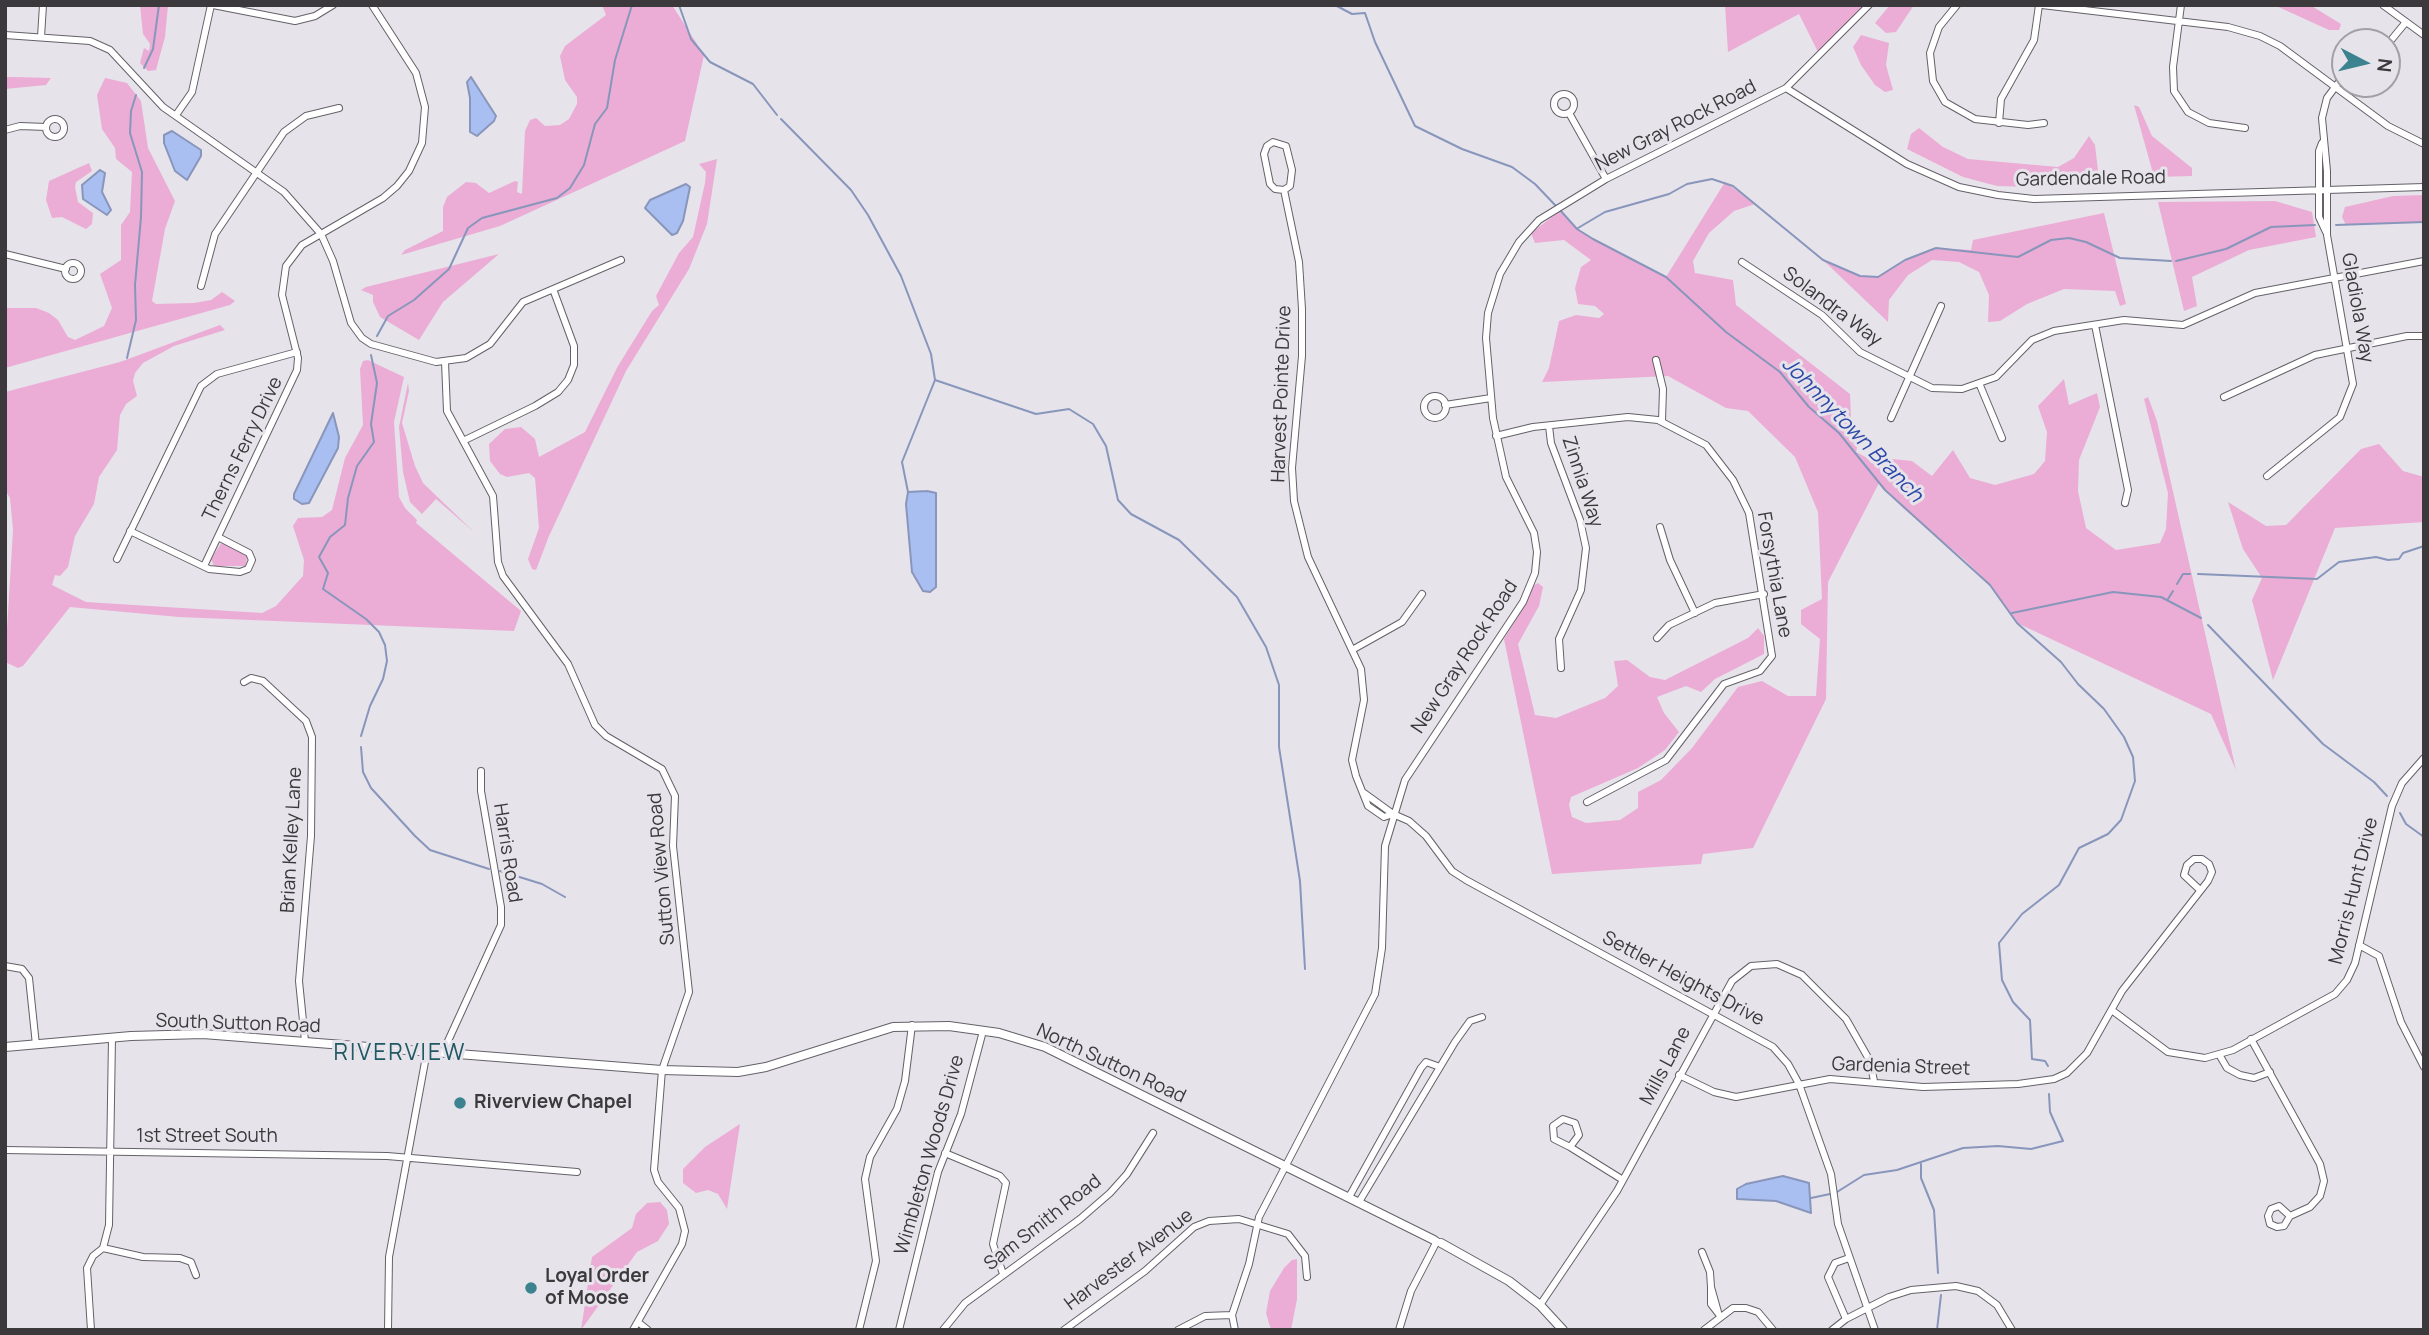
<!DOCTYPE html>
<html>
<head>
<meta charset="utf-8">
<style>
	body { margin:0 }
	#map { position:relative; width:2429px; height:1335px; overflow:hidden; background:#e6e3eb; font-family:Manrope,sans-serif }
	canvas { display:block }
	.frame { position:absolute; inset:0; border:7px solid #3b393c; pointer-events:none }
	.north { position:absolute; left:2331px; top:28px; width:70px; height:70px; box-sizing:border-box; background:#e6e3eb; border:2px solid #a29fa5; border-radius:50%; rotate:97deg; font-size:19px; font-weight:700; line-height:28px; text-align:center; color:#3b393c }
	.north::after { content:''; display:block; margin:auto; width:24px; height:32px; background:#3d828f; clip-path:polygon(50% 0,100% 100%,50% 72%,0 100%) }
</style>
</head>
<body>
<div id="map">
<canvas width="2429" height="1335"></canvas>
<div class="frame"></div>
<div class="north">N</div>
</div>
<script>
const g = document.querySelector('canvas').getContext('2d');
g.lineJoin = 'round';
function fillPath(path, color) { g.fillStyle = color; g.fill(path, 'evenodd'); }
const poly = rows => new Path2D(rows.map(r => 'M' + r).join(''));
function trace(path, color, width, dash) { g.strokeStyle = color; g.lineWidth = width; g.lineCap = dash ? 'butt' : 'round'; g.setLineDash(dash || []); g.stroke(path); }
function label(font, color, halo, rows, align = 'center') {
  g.font = font + ' Manrope,sans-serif'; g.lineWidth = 6; g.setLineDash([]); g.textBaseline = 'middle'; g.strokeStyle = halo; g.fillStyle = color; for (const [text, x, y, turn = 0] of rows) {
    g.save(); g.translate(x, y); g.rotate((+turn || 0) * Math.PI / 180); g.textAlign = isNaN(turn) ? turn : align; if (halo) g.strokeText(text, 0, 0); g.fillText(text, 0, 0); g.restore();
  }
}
const green = poly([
	[140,5,168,5,165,37,156,70,148,71,140,63,144,48,149,51,150,44,143,34],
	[602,5,672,5,704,55,685,141,500,226,401,255,405,250,443,231,443,207,447,197,466,182,476,183,489,193,515,181,518,182,517,192,522,194,525,131,530,120,536,118,545,126,560,125,569,119,577,104,577,97,565,80,560,56,565,46,606,15],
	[1725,5,1874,5,1820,56,1799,14,1728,52],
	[1890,5,1914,5,1896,32,1886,33,1875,23],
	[2274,5,2310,5,2341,24,2339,30,2329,30],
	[1861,35,1889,43,1886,65,1893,90,1885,92,1875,85,1861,65,1853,47],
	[5,77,13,77,51,78,46,85,5,89],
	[105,78,127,83,141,101,148,148,175,201,165,229,152,301,156,304,194,303,211,300,222,292,235,301,230,305,5,368,5,308,36,308,49,313,58,320,68,337,75,340,104,326,112,308,100,274,121,260,121,225,130,212,132,172,116,159,115,148,102,129,97,95],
	[2134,105,2139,107,2152,136,2192,168,2192,176,2154,177],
	[1919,128,1943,147,1968,159,2058,167,2074,158,2089,136,2095,145,2099,179,2034,187,1997,186,1963,177,1907,149,1911,134],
	[717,159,707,224,689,269,626,371,549,536,536,570,532,569,528,559,539,528,535,478,529,473,507,477,500,474,490,461,489,444,505,429,521,427,535,439,539,457,585,432,618,366,652,311,659,305,656,296,679,253,693,237,705,183,706,172,699,164],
	[89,163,92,171,76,182,75,187,78,202,93,213,92,224,86,229,62,217,52,218,46,200,49,181],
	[1725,182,1755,204,1734,211,1709,233,1693,261,1695,273,1733,280,1736,305,1850,394,1851,418,1861,431,1856,452,1887,468,1892,459,1912,461,1932,476,1953,450,1970,478,1995,485,2034,474,2045,461,2047,432,2038,406,2064,379,2069,405,2097,393,2100,407,2079,460,2078,491,2086,528,2116,550,2160,543,2166,529,2168,493,2144,399,2148,397,2157,421,2236,770,2211,714,2017,623,1990,585,1966,561,1903,508,1879,483,1828,582,1826,699,1753,848,1703,854,1701,864,1552,874,1504,639,1524,607,1533,586,1538,583,1543,587,1539,606,1518,644,1535,715,1556,718,1605,698,1618,686,1614,661,1627,660,1650,677,1665,680,1748,638,1758,628,1764,636,1764,654,1715,679,1701,692,1686,686,1657,697,1664,713,1679,732,1665,750,1638,768,1571,797,1569,805,1572,817,1586,823,1620,820,1638,808,1638,792,1661,780,1692,748,1738,687,1762,681,1788,696,1816,696,1820,639,1801,624,1801,610,1822,599,1818,512,1795,457,1748,411,1726,408,1668,376,1542,382,1549,368,1559,321,1576,315,1599,318,1604,314,1595,306,1578,304,1575,288,1581,267,1591,260,1564,240,1535,243,1531,233,1560,211,1577,229,1593,239,1666,277],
	[2424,195,2424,222,2346,225,2342,217,2345,207,2393,196],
	[2275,201,2312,212,2316,237,2249,250,2192,277,2197,306,2184,311,2158,202],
	[2104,213,2126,304,2120,306,2115,291,2064,289,2027,304,2000,321,1988,322,1989,295,1979,272,1959,262,1932,260,1908,275,1889,300,1888,322,1823,260,1860,276,1878,277,1905,260,1936,248,1971,250,1973,240],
	[499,254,443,302,419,340,380,317,373,302,373,295,361,290,366,287],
	[220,325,225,330,174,346,143,363,135,373,133,381,137,396,126,404,120,415,117,450,99,477,94,504,75,536,68,567,60,576,55,575,52,585,86,602,262,613,276,606,303,576,304,560,293,526,298,518,322,517,332,510,345,458,363,425,360,369,363,361,368,360,404,377,394,422,399,497,405,508,417,520,416,523,521,611,514,631,179,617,70,607,23,666,18,668,5,662,13,530,10,498,5,490,5,392,120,362],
	[408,383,409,391,402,423,415,466,423,483,475,533,436,499,422,514,410,502,403,472,399,427],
	[2379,444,2403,471,2424,477,2424,522,2335,528,2273,680,2252,600,2262,578,2243,549,2228,502,2266,526,2286,525,2361,449],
	[222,542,247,555,246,566,214,566,211,559],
	[740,1124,727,1209,718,1194,708,1190,696,1193,683,1183,683,1169,705,1147],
	[660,1202,667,1210,669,1224,658,1241,637,1252,581,1330,592,1257,632,1228,636,1214,647,1203],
	[1297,1259,1297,1299,1291,1330,1271,1330,1266,1313,1270,1291,1284,1268,1292,1260]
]);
const water = poly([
	[471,77,496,116,494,121,477,136,470,132,470,98,467,82,471,77],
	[172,131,201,150,201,156,187,180,175,171,164,143,164,135,172,131],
	[100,170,105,173,102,192,111,210,107,215,83,199,82,185,100,170],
	[686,184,690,187,683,221,677,233,672,235,645,208,650,200,686,184],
	[333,413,339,437,338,448,309,503,302,504,294,499,294,494,333,413],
	[927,491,936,493,936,587,930,592,923,591,912,572,906,504,908,492,927,491],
	[1783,1176,1809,1183,1811,1213,1776,1201,1737,1199,1737,1189,1746,1184,1783,1176]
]);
const stream = poly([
	[679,5,691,39,710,62,753,84,777,115],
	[1335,5,1352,14,1365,13,1375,42,1415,126,1462,149,1512,167,1535,184,1556,206],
	[144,68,153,49,159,5],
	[781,119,851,190,868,215,901,276,931,354,935,380,902,462,908,492],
	[1560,210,1577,229,1593,239,1666,277,1726,332,1780,372,1809,407,1839,433,1885,490,1990,585,2017,623,2061,662,2078,684,2104,709,2124,737,2133,757,2135,781,2121,820,2108,834,2079,848,2059,885,2022,914,1999,943,2002,980,2013,1002,2030,1020,2032,1059,2045,1061,2048,1066],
	[2336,225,2424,222],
	[1578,228,1605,212,1669,194,1687,184,1712,179,1733,186,1823,260,1860,276,1878,277,1905,260,1936,248,2018,257,2051,240,2069,238,2086,242,2120,258,2171,261],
	[2176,261,2226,249,2271,227,2315,225],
	[377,336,388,316,414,300,449,269,468,228,482,218,557,198,570,188,584,165,595,124,607,108,615,60,632,5],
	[127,358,136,320,135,285,141,217,142,172,130,133,131,111,136,95],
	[935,380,1036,414,1069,409,1093,424,1106,446,1118,500,1131,514,1179,540,1237,597,1266,647,1279,685,1279,747,1300,881,1305,969],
	[2198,574,2317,579,2339,562,2376,557,2388,560,2399,559,2403,553,2424,546],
	[2177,584,2183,574,2190,574],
	[2168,599,2173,591],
	[2012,613,2113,592,2161,597,2201,618],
	[2208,625,2323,744,2374,782,2387,796],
	[361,736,370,706,383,679,387,661,385,645,379,632,366,619,323,589,328,573,319,557,330,537,345,525,348,498,357,466,374,442,371,424,377,383,371,355],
	[361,747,363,772,371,788,415,836,430,850,489,869],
	[2400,813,2406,824,2424,837],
	[500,871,542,884,565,897],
	[1921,1164,1921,1178,1934,1210,1938,1273],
	[1837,1192,1864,1175,1897,1170,1963,1148,1998,1146,2031,1149,2063,1141,2050,1112,2049,1094],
	[1811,1198,1830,1194],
	[1937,1330,1941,1295]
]);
const minor = poly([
	[213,5,295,21,315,16,333,5],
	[1957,5,1939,27,1930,53,1933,81,1945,102,1975,119,2028,125,2044,123],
	[2042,5,2228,27,2260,36,2280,46,2388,126,2422,143],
	[2181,5,2173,67,2174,91,2188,112,2209,123,2245,128],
	[2383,5,2424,35],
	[5,35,90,41,110,50,163,107,284,192,321,234,333,261,351,323,362,338,371,344,436,362,466,358,490,344,523,302,621,260],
	[41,37,43,5],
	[2387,45,2406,22],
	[1786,88,1907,164,1959,187,1998,195,2034,199,2424,187],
	'1554 104a10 10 0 1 1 20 0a10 10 0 1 1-20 0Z',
	[1569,113,1606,179],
	[176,115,192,92,211,5],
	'46 128a9 9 0 1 1 18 0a9 9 0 1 1-18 0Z',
	[1999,123,2001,99,2034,40,2039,5],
	[5,130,20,126,46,127],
	[2322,143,2319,151,2319,217,2326,232],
	[1284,190,1275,189,1270,184,1264,154,1267,146,1273,142,1286,146,1292,170,1290,186,1284,190,1299,262,1302,309,1302,356,1292,468,1294,501,1308,557,1361,669,1364,700,1352,760,1356,776,1368,806,1384,817,1393,814],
	[5,254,66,269],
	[1742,262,1822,315,1860,352,1932,388,1962,389,1996,377,2032,340,2054,331,2124,320,2183,325,2255,293,2424,261],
	'65 271a8 8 0 1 1 16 0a8 8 0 1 1-16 0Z',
	[201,286,215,234,284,132,306,116,339,108],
	[2095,325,2128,490,2125,503],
	[1656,360,1663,389,1662,421],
	[445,362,447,411,493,496,498,562,503,576,568,664,595,725,606,736,662,769,675,796,673,846,689,992,662,1070,654,1170,658,1182,679,1208,685,1231,682,1244,633,1330],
	[1979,383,2002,438],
	'1424 407a11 11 0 1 1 22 0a11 11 0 1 1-22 0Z',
	[2224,397,2315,355,2407,336,2424,336],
	[1445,405,1491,398],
	[1891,418,1941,306],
	[1549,426,1551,443,1580,520,1586,548,1581,590,1559,639,1561,668],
	[1496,436,1533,427,1628,417,1658,420,1706,445,1733,480,1749,513,1772,656,1760,671,1724,684,1666,760,1587,802],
	[463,441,535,406,558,392,568,380,574,365,574,346,553,289],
	[2267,476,2340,417,2353,384,2327,235,2327,171,2322,118,2327,98,2345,74],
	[1660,527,1670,560,1695,613],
	[130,531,209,569,240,572,248,569,252,560,249,553,218,537],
	[117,559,201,386,217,374,297,352],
	[204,566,297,370,298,358,282,295,286,266,302,245,383,198,397,186,409,171,422,143,425,107,416,73,372,5],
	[1657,638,1669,625,1715,603,1764,594],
	[1352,650,1402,622,1422,594],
	[244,682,251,678,263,681,306,721,312,737,311,836,299,981,305,1041],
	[1364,793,1393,814,1409,821,1426,836,1452,871,1466,880,1773,1047,1788,1064,1799,1084,1831,1174,1838,1224,1875,1330],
	[2359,945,2379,956,2401,1022,2424,1067],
	[5,966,22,969,29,978,36,1045],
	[2113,1011,2168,1052,2205,1058,2233,1050,2335,994,2347,980,2355,963,2392,806,2402,783,2424,758],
	[2251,1039,2320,1164,2324,1181,2320,1196,2310,1207,2290,1216,2279,1206,2271,1209,2268,1216,2270,1224,2277,1227,2284,1226,2290,1216],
	[443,1052,501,925,501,907,481,791,481,771],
	[2220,1056,2227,1068,2240,1075,2254,1078,2270,1072],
	[1679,1075,1714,1092,1736,1097,1830,1079,1923,1087,2018,1084,2054,1079,2067,1073,2087,1053,2122,991,2208,881,2212,872,2209,864,2202,859,2194,859,2187,865,2184,875,2200,890],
	[1570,1147,1554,1139,1553,1126,1563,1119,1575,1123,1579,1135,1570,1147,1623,1180],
	[5,1150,387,1156,577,1172],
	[945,1153,1000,1176,1006,1183,993,1244,1003,1274],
	[1349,1197,1421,1068,1426,1062,1440,1067],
	[1359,1202,1455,1042,1470,1021,1482,1017],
	[103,1248,143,1257,180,1258,191,1262,196,1275],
	[1702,1252,1710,1272,1711,1287],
	[1540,1305,1617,1191,1732,981,1751,966,1777,964,1802,975,1846,1019,1870,1061,1874,1081],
	[1718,1312,1711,1287,1711,1304,1721,1317],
	[1846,1319,1828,1277,1835,1263,1849,1258],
	[638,1322,648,1330],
	[91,1330,87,1268,93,1256,103,1248,109,1225,112,1038],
	[388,1330,389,1257,427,1051],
	[859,1330,876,1261,865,1179,870,1157,897,1109,905,1081,912,1025],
	[899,1330,938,1172,961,1114,983,1031],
	[943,1330,965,1303,1080,1219,1110,1193,1127,1174,1153,1133],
	[1064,1330,1145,1271,1194,1227,1209,1221,1239,1219,1288,1234,1305,1256,1307,1277],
	[1178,1330,1205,1316,1232,1315],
	[1235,1330,1232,1315,1249,1264,1259,1217,1375,994,1382,948,1385,846,1405,780,1523,602,1535,573,1537,552,1534,533,1506,477,1493,418,1486,338,1488,313,1500,274,1519,242,1539,220,1606,179,1786,88,1869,5],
	[1399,1330,1411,1291,1437,1241],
	[1704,1330,1733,1308,1746,1308,1758,1312,1773,1330],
	[1832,1330,1846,1319,1889,1297,1911,1290,1956,1286,1978,1291,1997,1305,2012,1330]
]);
const major = poly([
	[5,1047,131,1036,203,1034,662,1070,738,1072,766,1067,893,1027,949,1026,999,1033,1045,1047,1434,1240],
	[1441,1243,1509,1281,1540,1305,1563,1330]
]);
const markers = [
	[460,1103,7,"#3d828f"],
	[531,1288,7,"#3d828f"]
];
const streetNames = [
	["New Gray Rock Road",1676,126,-27],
	["Gardendale Road",2091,179,-1],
	["Solandra Way",1832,307,37],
	["Gladiola Way",2357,308,80],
	["Harvest Pointe Drive",1282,394,-88],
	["Therns Ferry Drive",243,449,-64],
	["Zinnia Way",1582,482,72],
	["Forsythia Lane",1774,575,80],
	["New Gray Rock Road",1465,657,-57],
	["Brian Kelley Lane",292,840,-87],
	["Harris Road",507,853,81],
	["Sutton View Road",662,869,-95],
	["Morris Hunt Drive",2354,891,-76],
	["Settler Heights Drive",1683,979,28],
	["South Sutton Road",238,1024,2],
	["North Sutton Road",1111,1064,25],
	["Mills Lane",1666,1066,-62],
	["Gardenia Street",1901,1067,2],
	["1st Street South",207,1137],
	["Wimbleton Woods Drive",930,1155,-74],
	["Sam Smith Road",1043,1223,-38],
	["Harvester Avenue",1129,1260,-37]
];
const poiNames = [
	["Riverview Chapel",474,1103],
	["Loyal Order",545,1277],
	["of Moose",545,1299]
];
const waterNames = [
	["Johnnytown Branch",1852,430,46]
];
const quarterNames = [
	["RIVERVIEW",400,1054]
];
fillPath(green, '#ebadd5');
fillPath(water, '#a9bef1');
trace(water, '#8896bb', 2);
trace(stream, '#8896bb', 2);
trace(minor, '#646168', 8);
trace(major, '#646168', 10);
trace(minor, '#fff', 6);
trace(major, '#fff', 8);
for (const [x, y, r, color] of markers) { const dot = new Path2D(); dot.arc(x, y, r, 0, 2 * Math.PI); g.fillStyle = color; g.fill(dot); trace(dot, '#e6e3eb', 2.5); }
label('19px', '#3b393c', '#e6e3eb', streetNames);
label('bold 19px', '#3b393c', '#e6e3eb', poiNames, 'left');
label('italic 21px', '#2b48a7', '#e6e3eb', waterNames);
g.letterSpacing = '2px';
label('23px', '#215963', '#e6e3eb', quarterNames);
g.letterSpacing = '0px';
</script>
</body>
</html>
